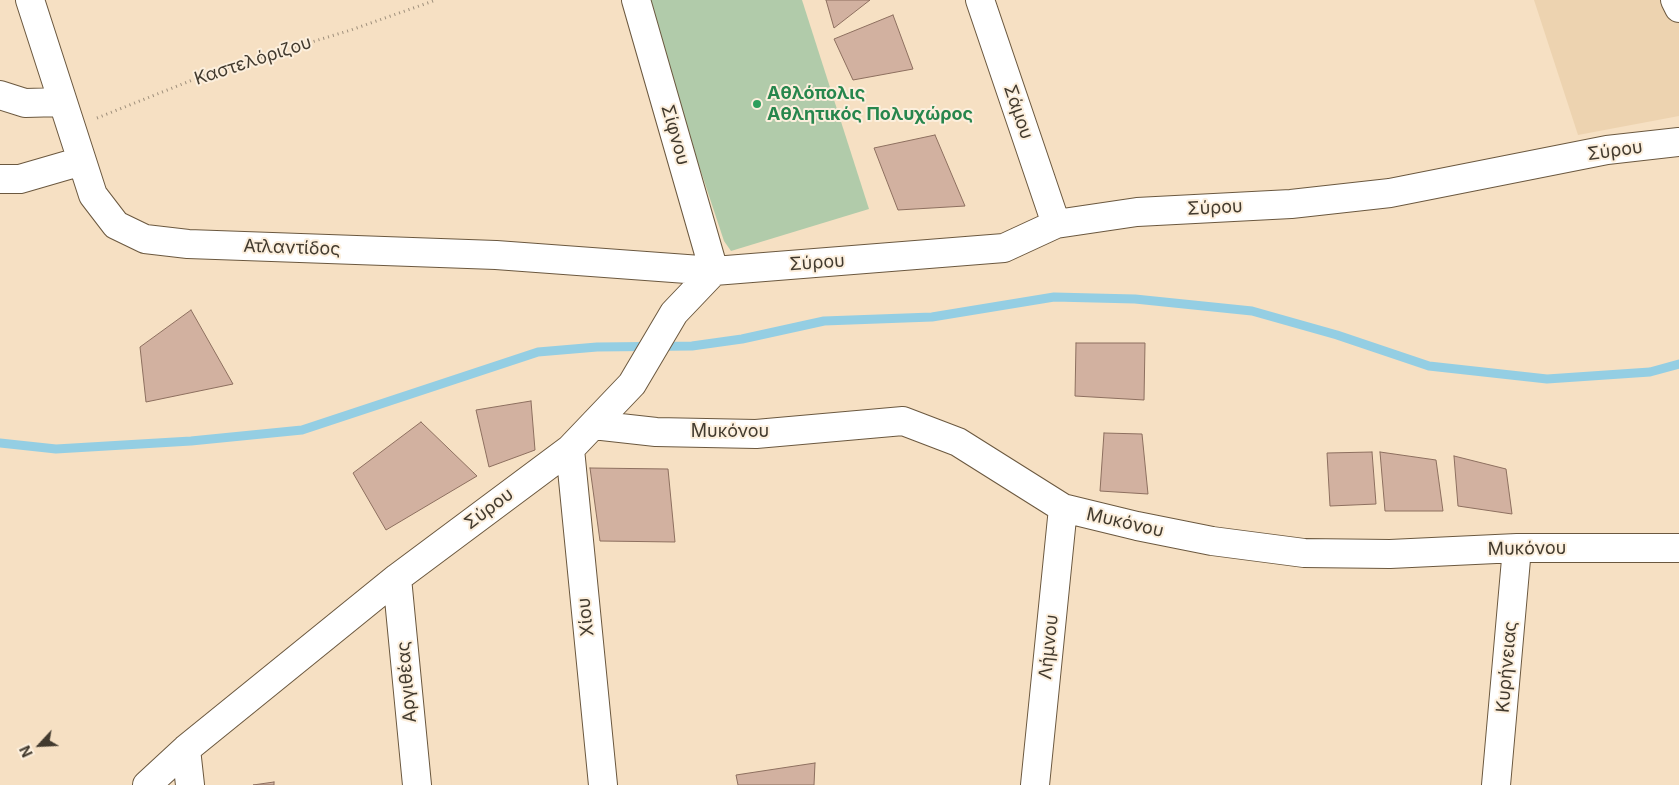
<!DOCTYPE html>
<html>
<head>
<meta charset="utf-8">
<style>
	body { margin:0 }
	#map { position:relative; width:1679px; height:785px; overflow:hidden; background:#f6e0c3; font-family:Inter,sans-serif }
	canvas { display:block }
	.north { position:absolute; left:15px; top:720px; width:50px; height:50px; -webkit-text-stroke:4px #fcefdd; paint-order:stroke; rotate:245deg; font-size:14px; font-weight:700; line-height:20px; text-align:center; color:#423a2e }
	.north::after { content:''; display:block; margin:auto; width:18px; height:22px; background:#423a2e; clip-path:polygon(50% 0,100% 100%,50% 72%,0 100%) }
</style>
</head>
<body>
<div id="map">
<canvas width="1679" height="785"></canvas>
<div class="north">N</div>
</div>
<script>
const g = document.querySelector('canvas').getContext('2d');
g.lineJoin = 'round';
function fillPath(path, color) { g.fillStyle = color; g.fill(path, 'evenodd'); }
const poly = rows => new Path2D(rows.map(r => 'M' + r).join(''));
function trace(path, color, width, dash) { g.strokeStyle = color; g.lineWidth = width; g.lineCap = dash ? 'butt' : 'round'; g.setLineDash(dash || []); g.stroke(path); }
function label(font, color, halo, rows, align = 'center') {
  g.font = font + ' Inter,sans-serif'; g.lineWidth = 4; g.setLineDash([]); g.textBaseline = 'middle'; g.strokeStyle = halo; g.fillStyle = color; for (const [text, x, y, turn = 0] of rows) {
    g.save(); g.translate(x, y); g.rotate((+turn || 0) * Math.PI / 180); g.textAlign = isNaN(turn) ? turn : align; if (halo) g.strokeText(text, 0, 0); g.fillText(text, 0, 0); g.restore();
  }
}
const built = poly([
	[1534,0,1679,0,1679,116,1578,135]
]);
const green = poly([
	[644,0,802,0,869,209,731,251,724,241]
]);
const stream = poly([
	[0,443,56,449,191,441,302,430,538,352,597,347,692,346,742,339,824,321,932,317,1054,297,1135,299,1252,311,1337,335,1429,366,1547,379,1650,372,1679,364]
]);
const building = poly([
	[826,0,870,0,834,28,826,0],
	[893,15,913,69,853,80,834,39,893,15],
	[935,135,965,206,898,210,874,148,935,135],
	[191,310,233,384,146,402,140,347,191,310],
	[1076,343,1145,343,1144,400,1075,396,1076,343],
	[531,401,535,450,489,467,476,410,531,401],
	[421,422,477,476,386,530,353,473,421,422],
	[1104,433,1142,434,1148,494,1100,491,1104,433],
	[1372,452,1376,504,1330,506,1327,453,1372,452],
	[1380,452,1436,460,1443,511,1385,511,1380,452],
	[1454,456,1506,469,1512,514,1458,506,1454,456],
	[590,468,668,469,675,542,600,541,590,468],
	[815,763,814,785,738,785,736,775,815,763],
	[274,782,274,785,253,785,274,782]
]);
const path = poly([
	[97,118,210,73,351,30,436,0]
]);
const minor = poly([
	[30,0,93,195,116,225,145,239,188,244,496,255,714,271,1004,248,1056,224,1137,212,1291,204,1390,193,1607,150,1679,142],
	[636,0,714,271],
	[980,0,1056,224],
	[1675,0,1679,8],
	[0,95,25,103,62,102],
	[0,179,20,179,82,161],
	[593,425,656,432,756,434,903,421,958,442,1063,508,1137,526,1212,541,1304,553,1390,554,1517,548,1679,548],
	[570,449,603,785],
	[397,578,417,785],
	[186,749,190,785],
	[147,785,186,749,397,578,570,449,632,384,674,313,714,271],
	[1035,785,1063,508],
	[1496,785,1517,548]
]);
const markers = [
	[757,104,5,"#2e9e5b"]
];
const streetNames = [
	["Καστελόριζου",253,61,-18],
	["Σάμου",1018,112,71],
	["Σίφνου",675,135,74],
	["Σύρου",1615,151,-8],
	["Σύρου",1215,208,-3],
	["Ατλαντίδος",292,248,2],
	["Σύρου",817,263,-4],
	["Μυκόνου",730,432],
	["Σύρου",489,509,-37],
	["Μυκόνου",1125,523,13],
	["Μυκόνου",1527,549,-1],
	["Χίου",586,617,-96],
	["Λήμνου",1049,647,-84],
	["Κυρήνειας",1507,667,-85],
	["Αργιθέας",407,682,-95]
];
const leisureNames = [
	["Αθλόπολις",767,94],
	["Αθλητικός Πολυχώρος",767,115]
];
fillPath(built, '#edd3b0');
fillPath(green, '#b1cbaa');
trace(stream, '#94cee3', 9);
fillPath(building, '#d2b1a0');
trace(building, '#8d6f5f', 1);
trace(minor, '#6b583f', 30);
trace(path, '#9e8f7b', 3, [1, 4]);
trace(minor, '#fff', 28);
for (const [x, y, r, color] of markers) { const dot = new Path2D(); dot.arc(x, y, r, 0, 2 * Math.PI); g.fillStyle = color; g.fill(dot); trace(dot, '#fcefdd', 2); }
label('18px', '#423a2e', '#fcefdd', streetNames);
label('bold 18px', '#27864d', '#fcefdd', leisureNames, 'left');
</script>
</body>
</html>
